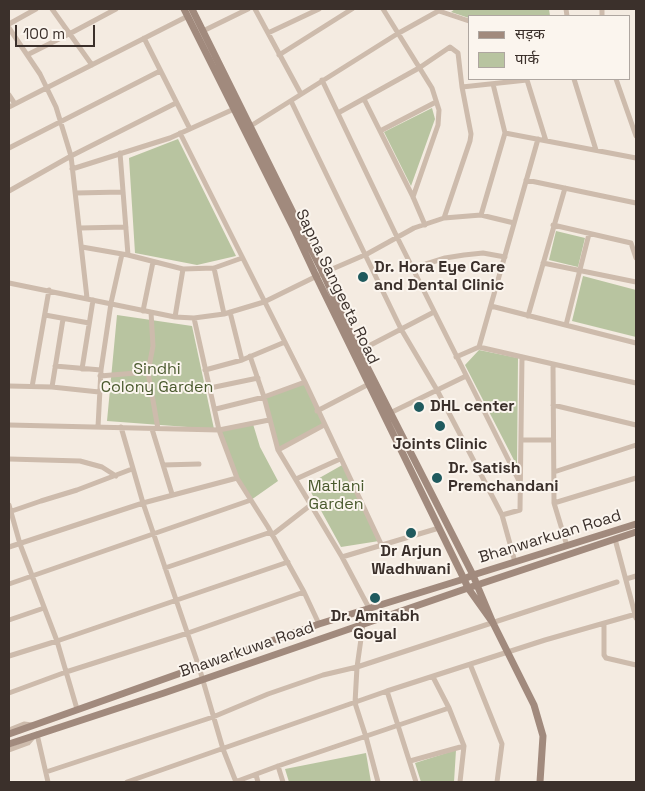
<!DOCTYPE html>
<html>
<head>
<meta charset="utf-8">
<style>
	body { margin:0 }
	#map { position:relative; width:645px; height:791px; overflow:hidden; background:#f4ebe1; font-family:"Space Grotesk","Noto Sans Devanagari",sans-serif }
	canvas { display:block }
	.frame { position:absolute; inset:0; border:10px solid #3b302b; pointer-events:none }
	.legend { position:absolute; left:468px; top:15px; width:162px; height:65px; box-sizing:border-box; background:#fbf5ee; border:1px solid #aea6a0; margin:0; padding:6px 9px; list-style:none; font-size:15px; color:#3b302b }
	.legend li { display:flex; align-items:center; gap:10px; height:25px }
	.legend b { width:25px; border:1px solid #aea6a0 }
	.scale { position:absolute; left:15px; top:25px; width:80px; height:22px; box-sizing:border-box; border:2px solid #3b302b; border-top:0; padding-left:6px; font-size:15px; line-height:18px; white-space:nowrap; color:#3b302b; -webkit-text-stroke:4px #fbf5ee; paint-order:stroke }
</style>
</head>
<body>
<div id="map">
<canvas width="645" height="791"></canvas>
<div class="frame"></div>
<ul class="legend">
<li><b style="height:6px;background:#a18a7d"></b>सड़क</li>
<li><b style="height:14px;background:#b8c4a0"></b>पार्क</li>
</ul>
<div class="scale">100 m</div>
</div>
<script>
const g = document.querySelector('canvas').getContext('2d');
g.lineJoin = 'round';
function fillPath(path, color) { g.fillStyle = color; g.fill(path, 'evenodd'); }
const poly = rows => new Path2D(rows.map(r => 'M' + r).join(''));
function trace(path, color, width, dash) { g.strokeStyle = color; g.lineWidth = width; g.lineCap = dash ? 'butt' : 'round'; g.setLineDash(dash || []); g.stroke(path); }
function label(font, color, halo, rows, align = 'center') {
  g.font = font + ' "Space Grotesk",sans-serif'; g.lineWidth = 4; g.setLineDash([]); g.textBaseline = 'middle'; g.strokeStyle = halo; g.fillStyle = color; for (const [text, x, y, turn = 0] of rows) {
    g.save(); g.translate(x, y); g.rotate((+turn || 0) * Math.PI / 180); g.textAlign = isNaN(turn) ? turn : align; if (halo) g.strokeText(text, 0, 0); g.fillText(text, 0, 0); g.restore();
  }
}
const green = poly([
	[455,9,549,9,550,16,469,16,469,18,451,12],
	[432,108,435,119,411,186,384,132],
	[178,139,236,256,197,265,135,253,129,158],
	[556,231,585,238,578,267,549,260],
	[583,276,636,290,636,337,572,321],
	[117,315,192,326,214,429,107,421],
	[479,350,518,358,517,466,465,365],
	[305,382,324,425,278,450,264,397],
	[253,424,260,447,278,481,251,500,237,478,219,430],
	[344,464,379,541,341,547,307,485],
	[456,750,454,782,421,782,415,763],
	[366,753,371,782,289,782,285,769]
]);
const street = poly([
	[52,9,92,65],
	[255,9,301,94],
	[383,9,432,88,439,110,438,125,413,197],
	[566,9,567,16],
	[602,9,602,16],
	[439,11,469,21],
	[9,24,36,9],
	[9,28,40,74,56,107,71,156,87,298],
	[203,31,248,9],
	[268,33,319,9],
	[144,38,190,129],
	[27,55,71,33,116,9],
	[279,55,352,9],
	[574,79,596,150],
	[616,79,636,136],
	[322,80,397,237,521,485],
	[462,87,527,80,546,141],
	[9,95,15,104],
	[364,99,413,197,425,225],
	[291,101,401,329,437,390,502,515,515,562],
	[9,107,188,16],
	[338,113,419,68,450,47,458,53,462,87,471,134,470,141,444,218],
	[249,127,397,34,442,9],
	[380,131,436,102],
	[180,133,305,382,382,546],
	[505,133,636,158],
	[9,148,160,71],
	[120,153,128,255],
	[72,169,170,138,234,109],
	[526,180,636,203],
	[9,191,71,156,176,103],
	[76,193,122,192],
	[481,215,505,133,493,84],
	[553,225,631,243,636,258],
	[80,228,126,227],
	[82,247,128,255,183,269,214,268,242,258],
	[543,263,636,282],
	[214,268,224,314],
	[414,271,426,264,445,258,464,255,483,253,505,257],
	[9,283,175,317,194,318,224,314,264,302,323,273,367,254,414,228,444,218,481,215,514,223],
	[491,306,636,343],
	[143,311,153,262],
	[151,312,153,346,148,372,158,429],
	[230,312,242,360],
	[45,315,89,323],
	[528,316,565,188],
	[175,317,183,269],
	[194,318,219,430,237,478,268,527,304,592,319,624],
	[566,325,589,234],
	[479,347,538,139],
	[359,351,434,312],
	[250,356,264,397,278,450,342,557,369,608],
	[456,357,479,347,636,383],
	[553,364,554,503,567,546],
	[55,366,101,370],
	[82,369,93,300],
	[205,370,242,360,285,342],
	[100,376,148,372],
	[9,386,52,387,99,392],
	[32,387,49,290],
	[52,387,63,319],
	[210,388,258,378],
	[553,405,636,425],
	[216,409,264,397,305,382],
	[317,411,369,384],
	[388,414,466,376],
	[9,425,219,430,269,420],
	[98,427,101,370,111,303,122,254],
	[121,427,143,503,199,667,223,749,236,782],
	[152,429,172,494],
	[521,440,553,440],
	[278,450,324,425],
	[9,459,80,461,102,467,116,476],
	[163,465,199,464],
	[554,472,636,445],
	[296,479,340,459],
	[554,503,636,478],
	[9,505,20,544,57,641,77,709],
	[9,512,41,501,77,490,132,469],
	[502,515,520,510,522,357],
	[272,535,312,504],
	[615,539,636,618],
	[9,547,143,503,237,478],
	[342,557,439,528],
	[165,568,271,532],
	[626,579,636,576],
	[9,584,251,500],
	[9,620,44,608],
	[604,624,604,655,606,658,636,665],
	[363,625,357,667,355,703,366,737,378,782],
	[9,656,57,641,288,562],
	[470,664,502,744,497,782],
	[433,677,449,708,464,746,460,782],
	[387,691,416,782],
	[9,693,66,672,188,633,304,592],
	[9,730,24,724,32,725],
	[37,734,48,782],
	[9,750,28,743,34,736],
	[410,761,464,746],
	[278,766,283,782],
	[46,772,213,717,268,694,323,675,357,667,617,582],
	[256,775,258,782],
	[127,782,387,691,545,640,636,614],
	[235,782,278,766,449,708]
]);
const secondary = poly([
	[192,9,323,273,359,351,473,575,636,524],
	[9,734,319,624,464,579,316,276,295,231,184,9],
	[9,744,164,693,468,588,477,585,473,575,464,579,468,588,493,623],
	[540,782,543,736,534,705,493,623,477,585,636,532]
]);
const markers = [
	[363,277,6,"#1f5a5e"],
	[419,407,6,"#1f5a5e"],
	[440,426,6,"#1f5a5e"],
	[437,478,6,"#1f5a5e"],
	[411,533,6,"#1f5a5e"],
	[375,598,6,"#1f5a5e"]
];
const poiNames = [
	["Dr. Hora Eye Care",374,268],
	["and Dental Clinic",374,286],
	["DHL center",430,407],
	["Joints Clinic",440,445,"center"],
	["Dr. Satish",448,469],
	["Premchandani",448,487],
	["Dr Arjun",411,552,"center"],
	["Wadhwani",411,570,"center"],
	["Dr. Amitabh",375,617,"center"],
	["Goyal",375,635,"center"]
];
const streetNames = [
	["Sapna Sangeeta Road",337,287,64],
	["Bhanwarkuan Road",550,537,-17],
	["Bhawarkuwa Road",247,650,-19]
];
const parkNames = [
	["Sindhi",157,370],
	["Colony Garden",157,388],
	["Matlani",336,487],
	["Garden",336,505]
];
fillPath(green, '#b8c4a0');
trace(street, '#cdbbac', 5);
trace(secondary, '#a18a7d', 7);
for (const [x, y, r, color] of markers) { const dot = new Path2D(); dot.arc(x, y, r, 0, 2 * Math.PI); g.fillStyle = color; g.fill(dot); trace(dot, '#fbf5ee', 2); }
label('bold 16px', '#3b302b', '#fbf5ee', poiNames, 'left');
label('16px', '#3b302b', '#fbf5ee', streetNames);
label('16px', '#4a5a2e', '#fbf5ee', parkNames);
</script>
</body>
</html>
